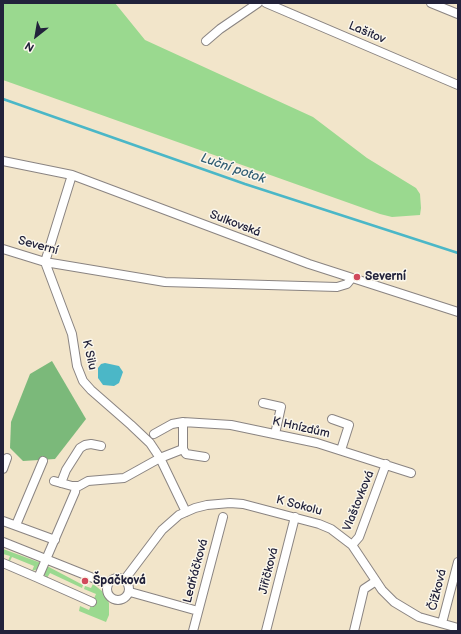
<!DOCTYPE html>
<html>
<head>
<meta charset="utf-8">
<style>
	body { margin:0 }
	#map { position:relative; width:461px; height:634px; overflow:hidden; background:#f2e5ca; font-family:"Balsamiq Sans",sans-serif }
	canvas { display:block }
	.frame { position:absolute; inset:0; border:4px solid #22223b; pointer-events:none }
	.north { position:absolute; left:16px; top:16px; width:40px; height:40px; -webkit-text-stroke:3px #fbf7ec; paint-order:stroke; rotate:211deg; font-size:11px; font-weight:700; line-height:16px; text-align:center; color:#22223b }
	.north::after { content:''; display:block; margin:auto; width:14px; height:18px; background:#22223b; clip-path:polygon(50% 0,100% 100%,50% 72%,0 100%) }
</style>
</head>
<body>
<div id="map">
<canvas width="461" height="634"></canvas>
<div class="frame"></div>
<div class="north">N</div>
</div>
<script>
const g = document.querySelector('canvas').getContext('2d');
g.lineJoin = 'round';
function fillPath(path, color) { g.fillStyle = color; g.fill(path, 'evenodd'); }
const poly = rows => new Path2D(rows.map(r => 'M' + r).join(''));
function trace(path, color, width, dash) { g.strokeStyle = color; g.lineWidth = width; g.lineCap = dash ? 'butt' : 'round'; g.setLineDash(dash || []); g.stroke(path); }
function label(font, color, halo, rows, align = 'center') {
  g.font = font + ' "Balsamiq Sans",sans-serif'; g.lineWidth = 3; g.setLineDash([]); g.textBaseline = 'middle'; g.strokeStyle = halo; g.fillStyle = color; for (const [text, x, y, turn = 0] of rows) {
    g.save(); g.translate(x, y); g.rotate((+turn || 0) * Math.PI / 180); g.textAlign = isNaN(turn) ? turn : align; if (halo) g.strokeText(text, 0, 0); g.fillText(text, 0, 0); g.restore();
  }
}
const green = poly([
	[3,3,115,3,145,40,313,117,367,158,416,188,420,194,421,208,420,215,392,217,380,214,3,80],
	[3,549,41,563,38,569,32,571,34,566,12,557,10,561,8,561,10,556,3,554],
	[47,566,83,585,82,588,50,573,47,578,44,574],
	[93,584,102,591,109,603,109,615,106,622,79,611,80,606,89,610,96,594,84,589,85,586,91,588]
]);
const forest = poly([
	[52,361,86,419,55,459,23,461,10,448,11,422,30,374]
]);
const water = poly([
	[105,363,119,366,123,372,119,383,114,386,103,385,98,378,98,368,101,364]
]);
const stream = poly([
	[3,99,245,184,458,253]
]);
const minor = poly([
	[266,3,458,85],
	[431,3,458,14],
	[206,41,220,29,258,3],
	[3,161,72,175,309,264,458,312],
	[72,175,45,262,72,334,77,366,83,381,91,390,131,425,150,443,160,458,186,512],
	[3,249,45,262,165,282,337,287,347,284,351,279],
	[263,403,281,407,275,434],
	[332,419,349,425,341,450],
	[183,422,231,425,317,443,411,473],
	[154,434,172,424,183,422,183,449],
	[3,469,7,458],
	[54,481,72,486,79,486,88,481,124,478,160,458,183,449,186,454,205,457],
	[61,483,66,470,80,448,85,445,91,444,101,446],
	[3,521,55,540],
	[16,525,43,461],
	[3,542,108,584],
	[352,545,359,537,386,464],
	[3,563,38,578,75,492,76,486],
	'107 589a11 11 0 1 1 22 0a11 11 0 1 1-22 0Z',
	[38,578,92,602],
	[125,579,162,530,179,515,195,508,207,505,230,503,243,504,319,524,331,529,352,545,382,590,394,602,419,617,458,628],
	[130,592,198,611],
	[442,623,458,562],
	[193,631,223,517],
	[266,631,295,517],
	[354,631,364,589,376,581]
]);
const markers = [
	[357,277,4,"#d1495b"],
	[85,581,4,"#d1495b"]
];
const streetNames = [
	["Lašitov",367,33,23],
	["Sulkovská",235,224,21],
	["Severní",38,246,15],
	["K Silu",89,355,77],
	["K Hnízdům",301,428,13],
	["Vlaštovková",359,501,-68],
	["K Sokolu",299,506,15],
	["Ledňáčková",196,571,-75],
	["Jiřičková",269,571,-76],
	["Čížková",438,590,-76]
];
const poiNames = [
	["Severní",365,277],
	["Špačková",93,581]
];
const waterNames = [
	["Luční potok",233,169,19]
];
fillPath(green, '#9ad98f');
fillPath(forest, '#7bb97a');
fillPath(water, '#4bb7c7');
trace(stream, '#4bb7c7', 2.5);
trace(minor, '#8a8482', 10);
trace(minor, '#fff', 8);
for (const [x, y, r, color] of markers) { const dot = new Path2D(); dot.arc(x, y, r, 0, 2 * Math.PI); g.fillStyle = color; g.fill(dot); trace(dot, '#fbf7ec', 1.5); }
label('12px', '#22223b', '#fbf7ec', streetNames);
label('bold 12px', '#22223b', '#fbf7ec', poiNames, 'left');
label('italic 13px', '#325e73', '#fbf7ec', waterNames);
</script>
</body>
</html>
